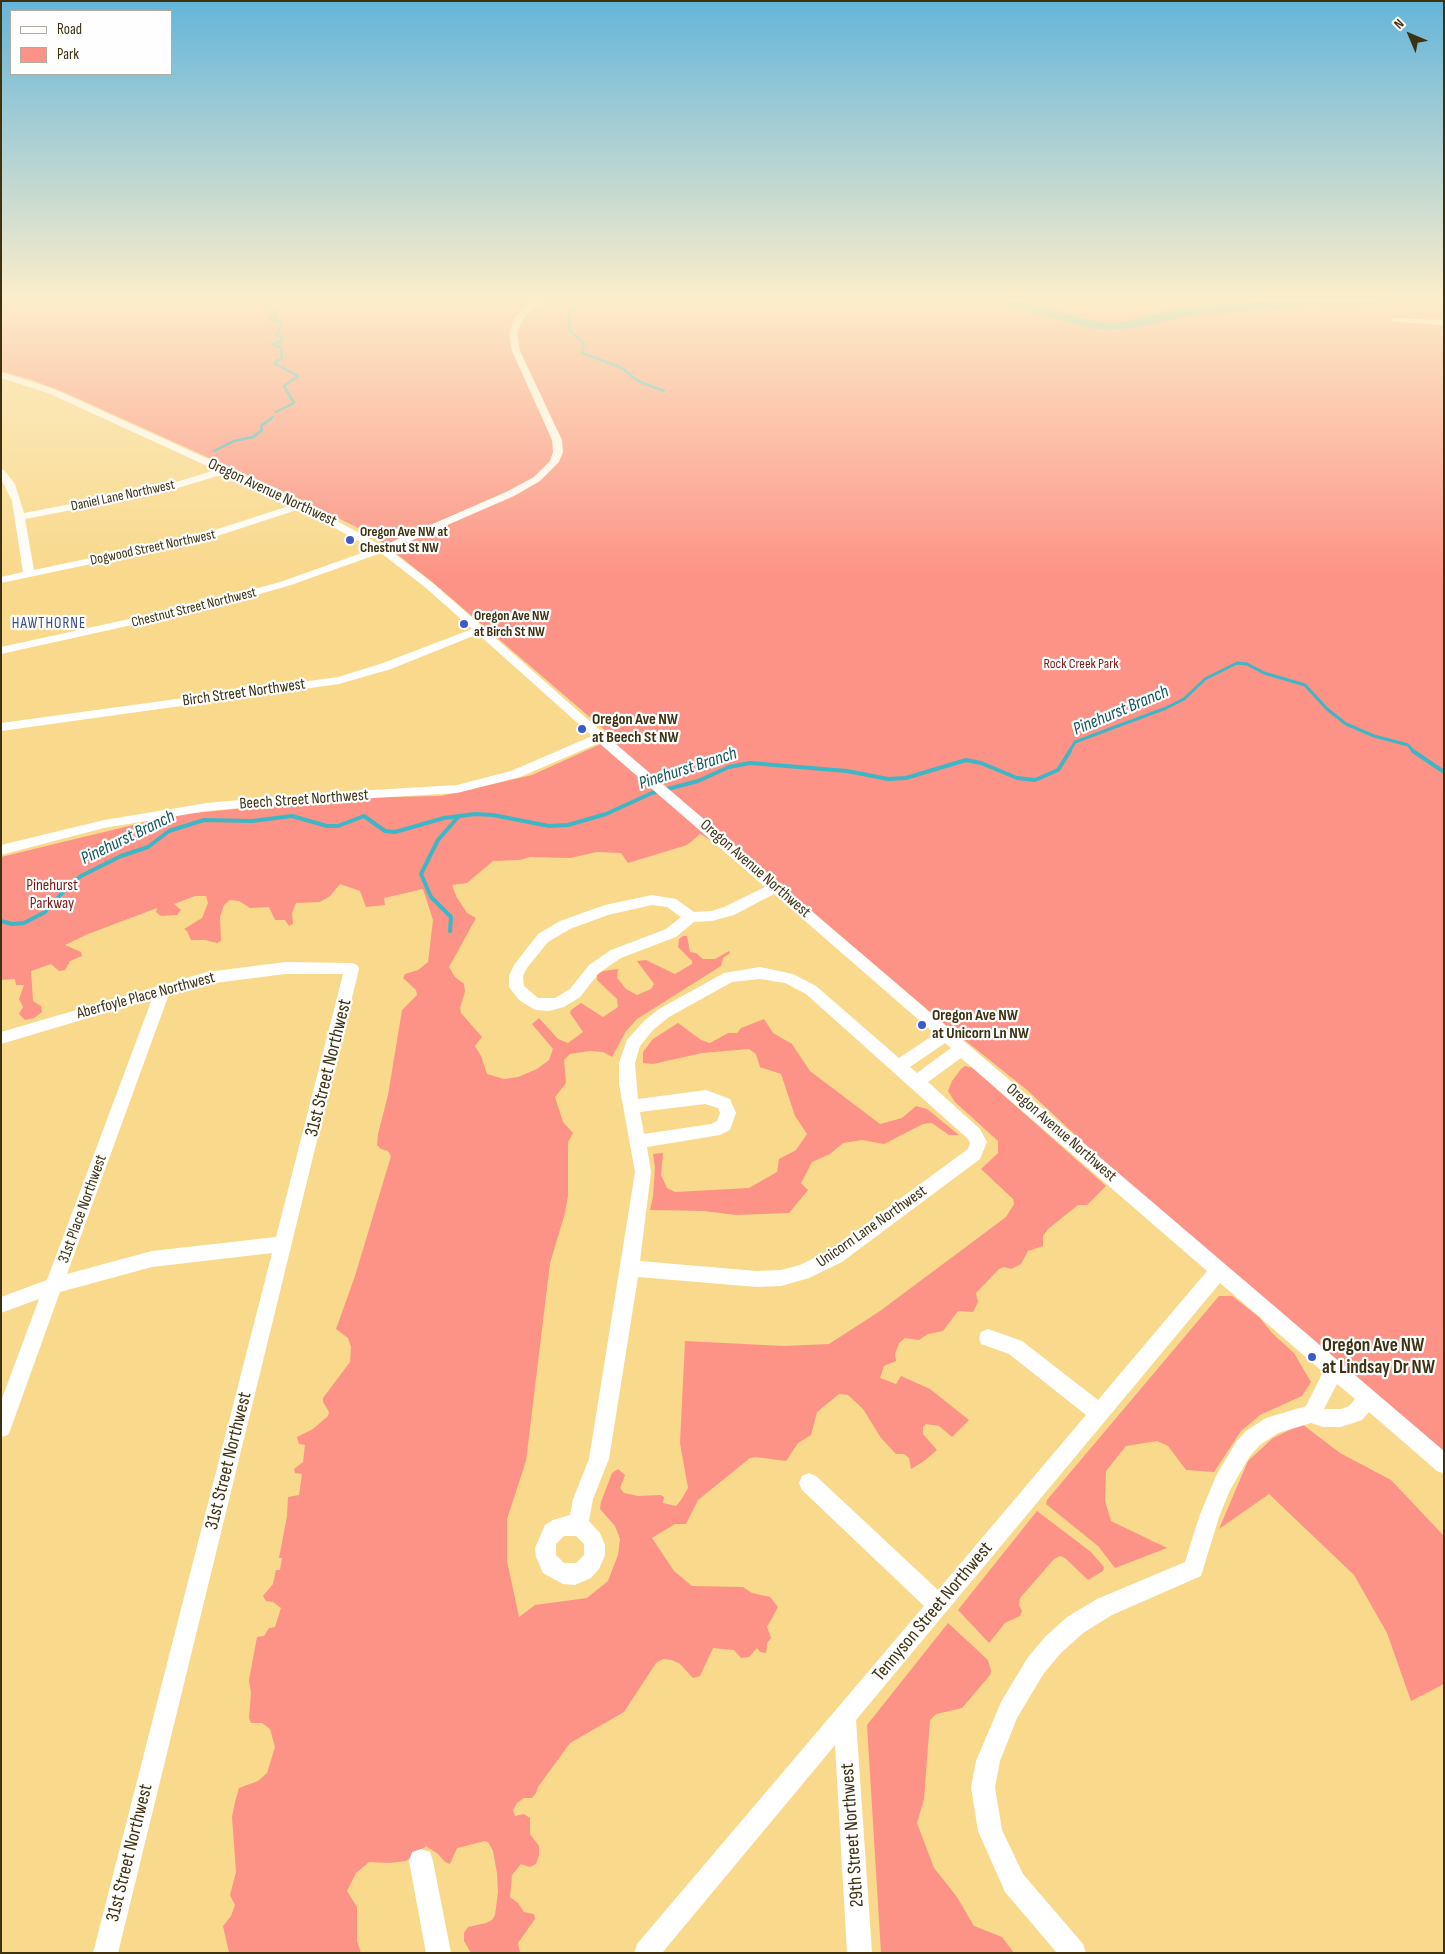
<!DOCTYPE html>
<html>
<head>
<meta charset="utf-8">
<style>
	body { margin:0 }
	#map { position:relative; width:1445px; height:1954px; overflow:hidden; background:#f9d98c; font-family:"Sofia Sans Condensed",sans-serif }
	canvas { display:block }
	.frame { position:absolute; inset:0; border:2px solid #3d3110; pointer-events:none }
	.legend { position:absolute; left:10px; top:10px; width:162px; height:65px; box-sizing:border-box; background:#fefefe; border:1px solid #b1ac9f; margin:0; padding:6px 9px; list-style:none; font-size:15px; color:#3d3110 }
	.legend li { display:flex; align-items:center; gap:10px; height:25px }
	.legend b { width:25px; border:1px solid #b1ac9f }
	.north { position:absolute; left:1385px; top:10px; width:50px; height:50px; -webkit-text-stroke:4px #fefefe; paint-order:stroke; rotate:315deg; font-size:14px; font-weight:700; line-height:20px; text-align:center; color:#3d3110 }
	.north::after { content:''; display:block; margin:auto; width:18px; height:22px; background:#3d3110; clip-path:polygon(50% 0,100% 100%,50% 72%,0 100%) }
</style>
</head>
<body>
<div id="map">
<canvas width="1445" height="1954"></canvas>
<div class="frame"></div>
<ul class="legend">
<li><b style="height:6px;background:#fff"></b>Road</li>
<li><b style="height:14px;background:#fc9386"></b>Park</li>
</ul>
<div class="north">N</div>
</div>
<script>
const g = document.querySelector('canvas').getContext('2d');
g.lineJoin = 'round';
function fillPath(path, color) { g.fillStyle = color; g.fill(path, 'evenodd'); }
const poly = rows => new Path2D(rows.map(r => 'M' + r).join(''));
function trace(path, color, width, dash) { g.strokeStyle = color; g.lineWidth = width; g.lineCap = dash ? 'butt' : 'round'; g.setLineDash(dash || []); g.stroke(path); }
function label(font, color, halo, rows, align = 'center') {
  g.font = font + ' "Sofia Sans Condensed",sans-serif'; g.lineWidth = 4.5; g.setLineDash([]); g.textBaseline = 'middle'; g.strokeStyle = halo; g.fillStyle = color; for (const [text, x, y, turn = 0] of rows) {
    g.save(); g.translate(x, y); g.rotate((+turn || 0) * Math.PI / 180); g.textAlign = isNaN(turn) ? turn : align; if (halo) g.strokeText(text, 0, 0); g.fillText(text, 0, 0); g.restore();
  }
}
const green = poly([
	[1,301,1444,301,1444,1455,1126,1182,1027,1090,937,1018,766,872,700,834,687,845,628,863,621,853,597,852,570,858,530,857,520,860,493,861,467,883,452,885,456,896,467,913,476,918,449,967,455,977,464,984,465,992,460,1008,461,1013,482,1037,475,1046,481,1056,487,1074,504,1079,518,1077,537,1069,549,1060,553,1049,532,1024,539,1018,558,1039,568,1043,583,1032,570,1013,571,1010,581,1003,603,1017,618,1007,617,999,597,980,597,975,603,971,618,969,617,978,626,989,637,995,651,989,654,984,637,961,646,960,675,974,692,964,692,961,678,947,679,939,683,936,687,936,690,952,696,953,703,959,715,959,729,951,730,953,723,958,721,966,637,1019,626,1031,612,1057,603,1052,590,1051,570,1054,564,1060,566,1083,555,1097,563,1122,573,1133,568,1142,568,1195,565,1213,550,1263,526,1461,507,1519,507,1561,519,1617,535,1605,587,1598,608,1581,618,1555,620,1539,615,1526,600,1509,601,1502,612,1473,618,1469,625,1475,620,1488,624,1493,638,1496,661,1495,664,1497,663,1503,676,1506,681,1500,688,1488,680,1443,685,1341,784,1346,829,1344,880,1311,1006,1217,1014,1204,1013,1199,981,1169,998,1153,998,1141,955,1102,948,1091,952,1081,961,1069,965,1066,973,1068,1106,1186,1087,1205,1078,1205,1048,1229,1043,1236,1043,1246,1028,1251,1021,1264,1011,1269,1004,1267,999,1269,976,1293,978,1302,973,1312,958,1311,943,1331,928,1334,919,1340,905,1338,899,1343,895,1354,896,1361,884,1366,880,1378,896,1384,901,1376,930,1389,969,1420,952,1437,939,1426,926,1424,923,1427,923,1434,937,1450,924,1461,911,1469,909,1458,904,1454,896,1454,881,1438,863,1409,848,1395,839,1394,817,1412,811,1435,798,1443,786,1461,756,1457,750,1458,698,1500,686,1524,675,1524,652,1538,674,1571,692,1586,743,1587,752,1593,770,1597,778,1607,767,1627,771,1638,767,1643,766,1653,760,1652,757,1648,749,1657,741,1658,734,1650,713,1648,700,1676,693,1678,680,1664,672,1660,663,1659,656,1663,624,1712,570,1743,538,1787,536,1793,532,1798,524,1798,517,1803,513,1810,515,1816,524,1814,530,1818,530,1834,539,1846,539,1855,536,1864,530,1867,521,1864,512,1875,510,1897,518,1903,524,1912,534,1914,535,1919,518,1943,520,1953,471,1953,464,1941,464,1933,468,1927,486,1923,492,1920,495,1915,498,1892,497,1873,493,1851,488,1842,485,1841,457,1848,450,1864,445,1862,438,1854,426,1846,406,1861,390,1863,369,1862,356,1873,347,1891,357,1907,357,1941,361,1953,229,1953,223,1926,231,1916,235,1905,230,1895,236,1872,232,1817,235,1802,239,1788,258,1781,267,1773,275,1747,270,1729,262,1723,251,1723,249,1718,251,1693,249,1680,257,1637,264,1636,269,1628,275,1627,281,1608,273,1602,266,1601,263,1596,273,1584,276,1570,280,1570,282,1558,279,1558,287,1516,288,1497,299,1495,302,1474,295,1473,294,1469,303,1462,305,1445,299,1444,297,1437,313,1429,328,1416,329,1412,323,1402,323,1398,350,1362,351,1347,348,1338,336,1329,355,1276,391,1156,388,1151,381,1149,377,1145,378,1134,388,1095,402,1010,417,995,416,990,403,978,405,974,418,970,428,962,433,920,423,889,384,898,385,905,366,907,360,891,340,884,330,896,320,902,296,903,292,913,293,924,289,926,285,920,275,920,269,907,250,908,239,901,230,900,224,905,220,917,221,941,217,943,205,940,191,940,187,931,184,929,202,918,208,903,206,896,195,896,174,904,181,910,177,915,161,916,156,912,157,908,88,934,65,945,81,952,82,956,70,961,65,970,59,971,51,964,31,971,33,1001,41,1006,42,1012,34,1018,25,1020,19,1014,23,1007,19,999,24,985,16,985,15,979,1,980,1,857,174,815,347,798,441,796,532,775,614,738,430,580,380,541,358,528,300,499,66,393,32,380,1,371],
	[764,1019,773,1033,792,1044,810,1071,880,1124,902,1118,916,1106,927,1109,959,1135,949,1135,932,1123,923,1124,884,1144,862,1140,843,1143,830,1154,812,1162,801,1183,808,1190,789,1213,736,1215,704,1211,650,1210,653,1197,655,1167,653,1154,663,1153,661,1175,667,1188,675,1192,749,1188,777,1172,779,1159,796,1150,807,1134,795,1116,781,1074,760,1067,756,1054,749,1049,702,1053,653,1064,643,1063,643,1052,653,1039,678,1023,701,1040,710,1043,728,1033,737,1033,741,1028],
	[1219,1296,1232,1296,1259,1317,1273,1334,1294,1353,1311,1382,1302,1396,1260,1415,1241,1431,1214,1472,1186,1470,1168,1446,1157,1441,1126,1446,1106,1471,1105,1501,1111,1521,1167,1548,1115,1568,1098,1546,1046,1504,1047,1500],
	[1302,1424,1340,1453,1391,1480,1444,1536,1444,1684,1411,1701,1387,1633,1354,1575,1269,1494,1219,1529,1248,1461,1273,1438],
	[1037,1511,1091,1552,1104,1567,1103,1571,1088,1580,1065,1558,1060,1556,1054,1559,1020,1598,1019,1605,1022,1611,1020,1616,1005,1623,989,1643,958,1610],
	[948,1623,988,1660,991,1671,990,1675,962,1708,936,1714,930,1720,924,1799,917,1823,934,1868,957,1897,974,1926,1002,1937,1014,1953,881,1953,867,1725]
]);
const water = poly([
	[993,301,1016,301,1101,323,1118,323,1183,308,1213,305,1287,301,1405,301,1360,306,1303,305,1275,310,1198,314,1133,328,1102,330,1086,327]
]);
const streamFar2 = poly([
	[274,301,267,304,277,316,269,319,282,323,277,335,282,337,282,341,272,344,281,348,282,358,274,363,298,376,284,386,294,403,276,412],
	[577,301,569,312,569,330,584,343,582,353,622,368,638,381,664,391],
	[214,451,234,441,253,437,262,430,261,426,273,417]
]);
const streamFar1 = poly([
	[1069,752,1075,742,1166,708,1184,699,1205,679,1237,663,1247,664,1264,673,1305,685,1327,709,1346,724,1374,736,1408,745,1414,752]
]);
const stream = poly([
	[1413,751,1444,772],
	[1,921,12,924,24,923,45,912,70,884,81,876,121,856,148,847,169,831,204,820,252,821,292,816,327,826,338,826,364,816,385,831,395,832,444,818,475,814,493,815,549,826,568,825,606,814,652,793,698,781,729,767,750,763,847,771,888,779,906,778,966,760,981,763,1017,778,1035,780,1058,770,1070,751],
	[450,931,451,917,431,897,421,874,438,840,459,816]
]);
const minor = poly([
	[532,301,541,301,523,319,517,333,520,351,562,440,563,452,559,462,540,481,514,496,390,550,434,584,610,739,1444,1451,1444,1474,1437,1471,1369,1412,1362,1420,1341,1427,1323,1427,1311,1423,1278,1433,1260,1445,1250,1456,1230,1490,1219,1517,1201,1576,1112,1615,1083,1633,1061,1653,1044,1673,1017,1718,1000,1761,995,1787,1002,1830,1023,1874,1083,1944,1086,1953,1057,1953,1005,1892,978,1831,971,1787,976,1761,1001,1702,1028,1657,1045,1637,1067,1617,1097,1599,1185,1562,1199,1517,1216,1476,1236,1442,1246,1431,1266,1418,1306,1406,1323,1372,1220,1283,856,1720,872,1953,847,1953,835,1745,662,1953,634,1953,637,1944,924,1606,802,1490,799,1483,802,1476,809,1473,816,1476,938,1590,1086,1415,1009,1354,981,1344,979,1338,981,1332,988,1329,1022,1341,1098,1400,1207,1271,961,1058,928,1082,980,1129,987,1142,980,1159,842,1262,809,1278,781,1286,757,1287,638,1277,609,1459,593,1499,589,1521,600,1533,605,1545,605,1555,599,1569,591,1578,575,1585,563,1584,543,1573,536,1557,535,1548,545,1525,553,1520,570,1515,573,1499,589,1459,635,1172,619,1084,619,1063,627,1040,643,1022,659,1009,724,973,760,967,793,974,816,986,899,1058,935,1034,774,894,734,915,712,921,694,922,676,937,621,958,599,973,580,997,564,1007,549,1011,535,1010,519,1000,509,987,509,976,514,965,538,934,560,921,605,905,652,895,676,899,694,912,712,911,724,907,765,887,599,743,520,777,457,793,306,802,207,811,104,828,1,855,1,845,104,820,207,803,306,794,457,785,511,771,592,736,478,634,391,669,339,684,1,731,1,723,338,677,383,663,472,629,426,588,381,553,288,586,213,607,1,654,1,647,207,602,280,582,373,549,300,509,205,540,1,583,1,577,23,572,12,501,1,479,1,469,4,470,15,484,24,513,159,487,216,470,48,393,1,378,1,372,54,389,228,468,305,503,382,546,506,492,534,477,550,461,553,452,552,440,512,351,509,333,516,316,532,301],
	[224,474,292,505,199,535,34,570,25,519,161,493,224,474],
	[652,905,667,907,681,917,666,929,611,950,589,965,570,989,555,998,538,998,524,986,523,976,527,968,548,942,570,929,608,915,652,905],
	[760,979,785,983,806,994,968,1139,970,1143,968,1149,830,1250,800,1265,781,1270,757,1271,640,1261,651,1172,647,1147,720,1135,730,1130,736,1113,730,1099,706,1090,638,1099,635,1063,640,1046,653,1030,669,1017,732,982,760,979],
	[945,1043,951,1048,917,1073,910,1067,945,1043],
	[705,1104,718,1108,720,1113,717,1121,711,1124,644,1134,640,1112,705,1104],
	[1337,1384,1355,1399,1349,1406,1341,1409,1324,1409,1337,1384],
	[564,1536,576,1536,584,1544,584,1555,576,1563,564,1563,556,1555,556,1544,564,1536],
	[1392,318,1444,320,1444,325,1395,322,1392,322,1392,318],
	[285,962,352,963,357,965,359,969,118,1953,93,1953,272,1253,152,1267,60,1292,11,1428,8,1435,1,1437,1,1401,39,1299,1,1313,1,1297,47,1280,152,999,1,1044,1,1032,207,972,285,962],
	[285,974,343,974,276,1237,152,1251,67,1274,169,994,207,984,285,974],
	[421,1849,430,1852,433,1861,451,1953,426,1953,409,1861,412,1852,421,1849]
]);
const markers = [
	[350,540,5,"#3b5acc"],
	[464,624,5,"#3b5acc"],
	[582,729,5,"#3b5acc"],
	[922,1025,5,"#3b5acc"],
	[1312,1357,5,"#3b5acc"]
];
const farStreetnames = [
	["Daniel Lane Northwest",123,496,-12],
	["Dogwood Street Northwest",153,548,-12],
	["Chestnut Street Northwest",194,608,-14]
];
const farPoinames = [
	["Oregon Ave NW at",360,532],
	["Chestnut St NW",360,548],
	["Oregon Ave NW",474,616],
	["at Birch St NW",474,632]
];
const farParknames = [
	["Rock Creek Park",1081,664]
];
const farNeighbourhoodnames = [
	["HAWTHORNE",49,624]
];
const streetNames = [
	["Oregon Avenue Northwest",272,493,25],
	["Birch Street Northwest",244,693,-8],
	["Beech Street Northwest",304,800,-4],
	["Oregon Avenue Northwest",755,869,41],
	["Aberfoyle Place Northwest",146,996,-15],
	["Oregon Avenue Northwest",1061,1133,41],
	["31st Place Northwest",83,1209,-70],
	["Unicorn Lane Northwest",872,1227,-35]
];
const poiNames = [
	["Oregon Ave NW",592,720],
	["at Beech St NW",592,738],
	["Oregon Ave NW",932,1016],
	["at Unicorn Ln NW",932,1034]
];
const parkNames = [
	["Pinehurst",52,886],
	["Parkway",52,904]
];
const waterNames = [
	["Pinehurst Branch",1121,711,-23],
	["Pinehurst Branch",688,769,-18],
	["Pinehurst Branch",128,838,-26]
];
const nearStreetnames = [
	["31st Street Northwest",329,1068,-76],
	["31st Street Northwest",229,1461,-76],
	["Tennyson Street Northwest",933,1612,-50],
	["29th Street Northwest",853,1835,-94],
	["31st Street Northwest",130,1853,-76]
];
const nearPoinames = [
	["Oregon Ave NW",1322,1346],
	["at Lindsay Dr NW",1322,1368]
];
fillPath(green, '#fc9386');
fillPath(water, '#3fb6c6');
trace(streamFar2, '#3fb6c6', 2.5);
trace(streamFar1, '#3fb6c6', 3);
trace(stream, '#3fb6c6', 4);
fillPath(minor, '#fff');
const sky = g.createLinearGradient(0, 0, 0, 574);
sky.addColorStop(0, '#64b5da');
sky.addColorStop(0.52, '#fceecb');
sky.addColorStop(1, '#fceecb00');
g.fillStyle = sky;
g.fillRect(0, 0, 1445, 574);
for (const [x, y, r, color] of markers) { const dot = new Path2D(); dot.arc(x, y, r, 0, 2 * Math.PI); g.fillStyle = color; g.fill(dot); trace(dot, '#fefefe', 2); }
label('14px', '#3d3110', '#fefefe', farStreetnames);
label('bold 14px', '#3d3110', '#fefefe', farPoinames, 'left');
label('14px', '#791b17', '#fefefe', farParknames);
g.letterSpacing = '1px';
label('15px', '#394d88', '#fefefe', farNeighbourhoodnames);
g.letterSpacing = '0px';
label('16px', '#3d3110', '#fefefe', streetNames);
label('bold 16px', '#3d3110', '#fefefe', poiNames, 'left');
label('16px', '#791b17', '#fefefe', parkNames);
label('italic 18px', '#13565e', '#fefefe', waterNames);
label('19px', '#3d3110', '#fefefe', nearStreetnames);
label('bold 19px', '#3d3110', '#fefefe', nearPoinames, 'left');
</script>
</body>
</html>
